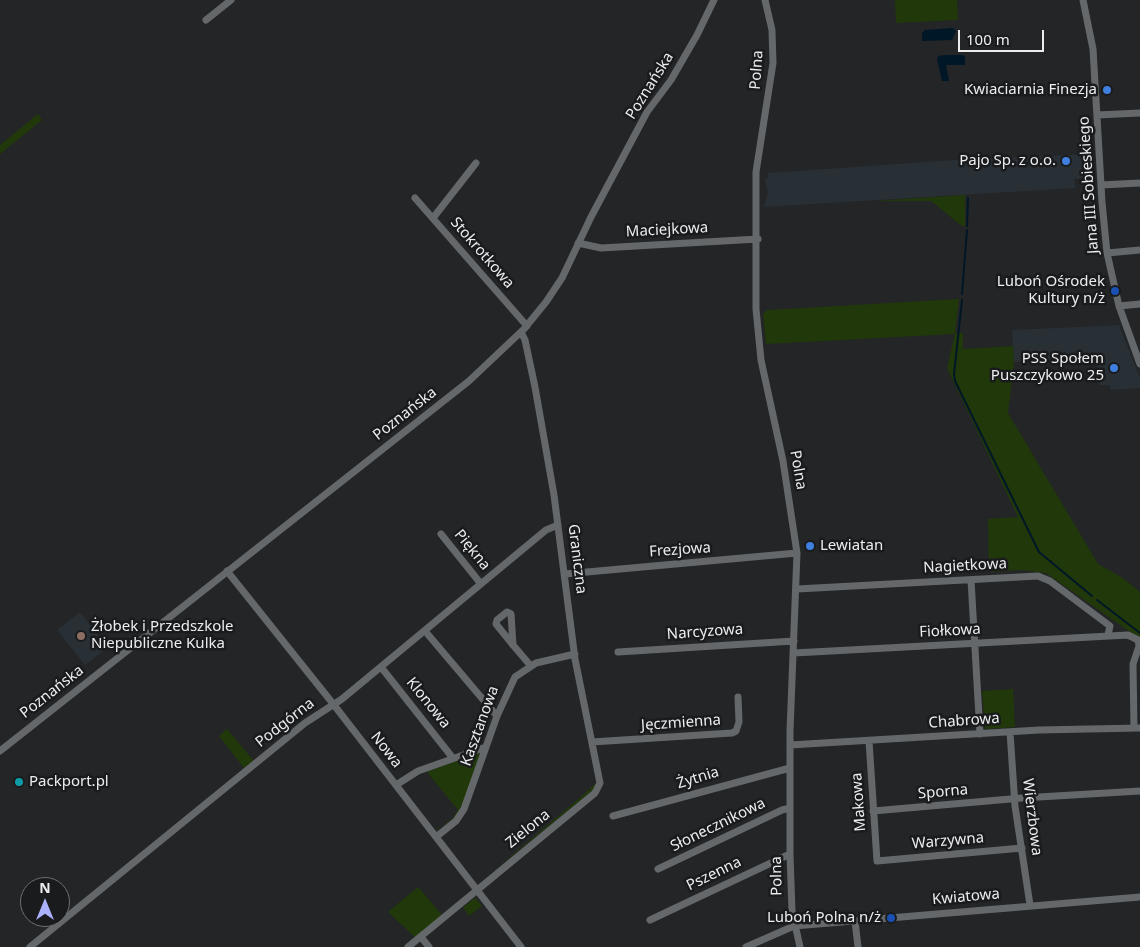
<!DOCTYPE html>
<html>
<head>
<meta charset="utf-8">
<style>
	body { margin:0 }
	#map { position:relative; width:1140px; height:947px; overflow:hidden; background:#232526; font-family:"Noto Sans",sans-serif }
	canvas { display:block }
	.north { position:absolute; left:20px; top:877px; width:50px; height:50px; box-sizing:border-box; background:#191b1d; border:1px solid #6d6f71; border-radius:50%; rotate:0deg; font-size:14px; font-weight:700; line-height:20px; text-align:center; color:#ecedee }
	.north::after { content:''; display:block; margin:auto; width:18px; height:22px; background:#aab0fb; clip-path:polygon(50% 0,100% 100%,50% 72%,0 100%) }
	.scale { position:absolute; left:958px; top:30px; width:86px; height:22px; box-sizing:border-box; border:2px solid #ecedee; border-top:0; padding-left:6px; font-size:15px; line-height:18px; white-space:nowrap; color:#ecedee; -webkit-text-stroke:4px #191b1d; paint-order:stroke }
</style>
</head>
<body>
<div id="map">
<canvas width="1140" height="947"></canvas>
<div class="north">N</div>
<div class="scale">100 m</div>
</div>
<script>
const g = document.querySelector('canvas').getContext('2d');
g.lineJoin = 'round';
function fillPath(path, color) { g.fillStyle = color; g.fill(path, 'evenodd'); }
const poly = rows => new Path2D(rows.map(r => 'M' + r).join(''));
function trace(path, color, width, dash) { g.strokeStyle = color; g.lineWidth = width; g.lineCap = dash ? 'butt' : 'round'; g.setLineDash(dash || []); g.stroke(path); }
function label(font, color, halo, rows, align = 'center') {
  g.font = font + ' "Noto Sans",sans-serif'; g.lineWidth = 5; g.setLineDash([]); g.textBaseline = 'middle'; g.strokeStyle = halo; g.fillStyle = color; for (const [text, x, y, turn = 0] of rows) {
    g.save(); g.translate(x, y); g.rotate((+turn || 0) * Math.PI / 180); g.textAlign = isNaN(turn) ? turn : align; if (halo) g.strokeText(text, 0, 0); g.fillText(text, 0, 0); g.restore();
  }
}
const built = poly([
	[1093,154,1094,178,1074,179,1076,188,764,207,768,193,765,180,768,178,768,173,968,159],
	[1119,325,1140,378,1140,388,1110,390,1110,385,1099,385,1097,357,1014,362,1012,330],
	[80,612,104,643,102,652,85,665,57,630]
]);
const green = poly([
	[895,0,957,0,958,20,896,23],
	[38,114,42,120,0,154,0,145],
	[965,195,965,226,962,226,931,201,874,201],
	[959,299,955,333,963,333,963,349,1013,346,1014,362,1008,413,1098,564,1123,578,1140,592,1140,639,1046,573,1021,570,989,572,988,519,1018,517,947,368,955,334,766,344,763,314,767,310],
	[1013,689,1015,727,985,729,982,691],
	[227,729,254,761,244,768,219,736],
	[479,753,480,755,462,808,455,818,437,830,436,828,440,828,453,818,458,810,427,772,418,775],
	[597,778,598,782,593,790,486,877,582,796,596,783],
	[418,887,443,916,416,938,388,912],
	[475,898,482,906,469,916,463,907]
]);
const water = poly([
	[953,28,956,31,952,40,922,41,922,33,925,30],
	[945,55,963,55,965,57,965,65,946,65,949,81,942,81,937,59,938,56]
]);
const stream = poly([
	[967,226,968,198],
	[962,294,967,230],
	[962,300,954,374,955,381,1039,552,1092,596],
	[1097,600,1140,633]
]);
const minor = poly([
	[765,0,772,30,773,63,756,172,756,309,761,360,783,461,797,553,790,731,790,854,792,911,800,947],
	[1083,0,1093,49,1102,202,1107,253,1119,306,1140,364],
	[206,20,231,0],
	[1097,115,1140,113],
	[1101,185,1140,183],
	[415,198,527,326],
	[433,218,476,163],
	[578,243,601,248,758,239],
	[1107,253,1140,250],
	[1119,306,1140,304],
	[441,534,481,584],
	[227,571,334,705,521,947],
	[565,574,797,553],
	[971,580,980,734],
	[797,589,1038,576,1050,581,1110,626,1108,635],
	[425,631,497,716],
	[513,645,511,614,507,612,497,620,496,624,513,645,530,665],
	[618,652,794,641],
	[794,653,1128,635,1138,640,1139,646,1133,664,1134,728],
	[381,667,452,757],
	[1010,732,1015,806,1030,905],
	[869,741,877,861,1022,848],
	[592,742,732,733,736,731,739,722,738,697],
	[790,745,1039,730,1140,728],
	[0,751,469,381,524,329,546,302,562,278,591,217,647,112,671,80,697,35,714,0],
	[396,785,418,771,486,747],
	[873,811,1022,798,1140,791],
	[613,816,790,768],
	[436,837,456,821,464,809,497,716,515,677,536,663,575,654],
	[658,869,782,810,790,808],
	[650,920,790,854],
	[855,921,858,947],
	[421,937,429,947],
	[30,947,305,723,342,699,546,530,558,525],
	[408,947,595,793,600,783,575,659,554,495,535,387,525,340,521,332],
	[746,947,794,926,1140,897]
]);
const markers = [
	[1107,90,5,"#3f7fe0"],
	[1066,161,5,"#3f7fe0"],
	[1115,291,5,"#1a4fb4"],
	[1114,368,5,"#3f7fe0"],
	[810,546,5,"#3f7fe0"],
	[81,636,5,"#8d6e63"],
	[19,782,5,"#0f9aa8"],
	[891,918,5,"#1a4fb4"]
];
const streetNames = [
	["Polna",757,70,-86],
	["Poznańska",650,86,-58],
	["Jana III Sobieskiego",1089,185,-94],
	["Maciejkowa",667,230,-3],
	["Stokrotkowa",482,253,49],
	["Poznańska",405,414,-38],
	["Polna",798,470,80],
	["Piękna",472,550,51],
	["Frezjowa",680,550,-4],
	["Graniczna",577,559,83],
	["Nagietkowa",965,566,-3],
	["Fiołkowa",950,631,-3],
	["Narcyzowa",705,632,-4],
	["Poznańska",52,692,-38],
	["Klonowa",428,703,51],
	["Chabrowa",964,721,-4],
	["Podgórna",285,723,-38],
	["Jęczmienna",681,723,-4],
	["Kasztanowa",480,726,-70],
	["Nowa",386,750,52],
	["Żytnia",698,778,-17],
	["Sporna",943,792,-5],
	["Makowa",859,802,-94],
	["Wierzbowa",1032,817,83],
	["Słonecznikowa",718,825,-26],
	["Zielona",528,829,-39],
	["Warzywna",948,841,-5],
	["Pszenna",714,874,-26],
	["Polna",777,876,-91],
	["Kwiatowa",966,897,-5]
];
const poiNames = [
	["Kwiaciarnia Finezja",1097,90],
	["Pajo Sp. z o.o.",1056,161],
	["Luboń Ośrodek",1105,282],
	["Kultury n/ż",1105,299],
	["PSS Społem",1104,359],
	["Puszczykowo 25",1104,376],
	["Lewiatan",820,546,"left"],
	["Żłobek i Przedszkole",91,627,"left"],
	["Niepubliczne Kulka",91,644,"left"],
	["Packport.pl",29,782,"left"],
	["Luboń Polna n/ż",881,918]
];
fillPath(built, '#282f35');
fillPath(green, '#21390a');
fillPath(water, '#001728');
trace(stream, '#001728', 2);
trace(minor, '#65686a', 7);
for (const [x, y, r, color] of markers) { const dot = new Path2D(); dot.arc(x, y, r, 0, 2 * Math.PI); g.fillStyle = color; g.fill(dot); trace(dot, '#191b1d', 2); }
label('15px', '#ecedee', '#191b1d', streetNames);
label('15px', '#ecedee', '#191b1d', poiNames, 'right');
</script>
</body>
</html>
